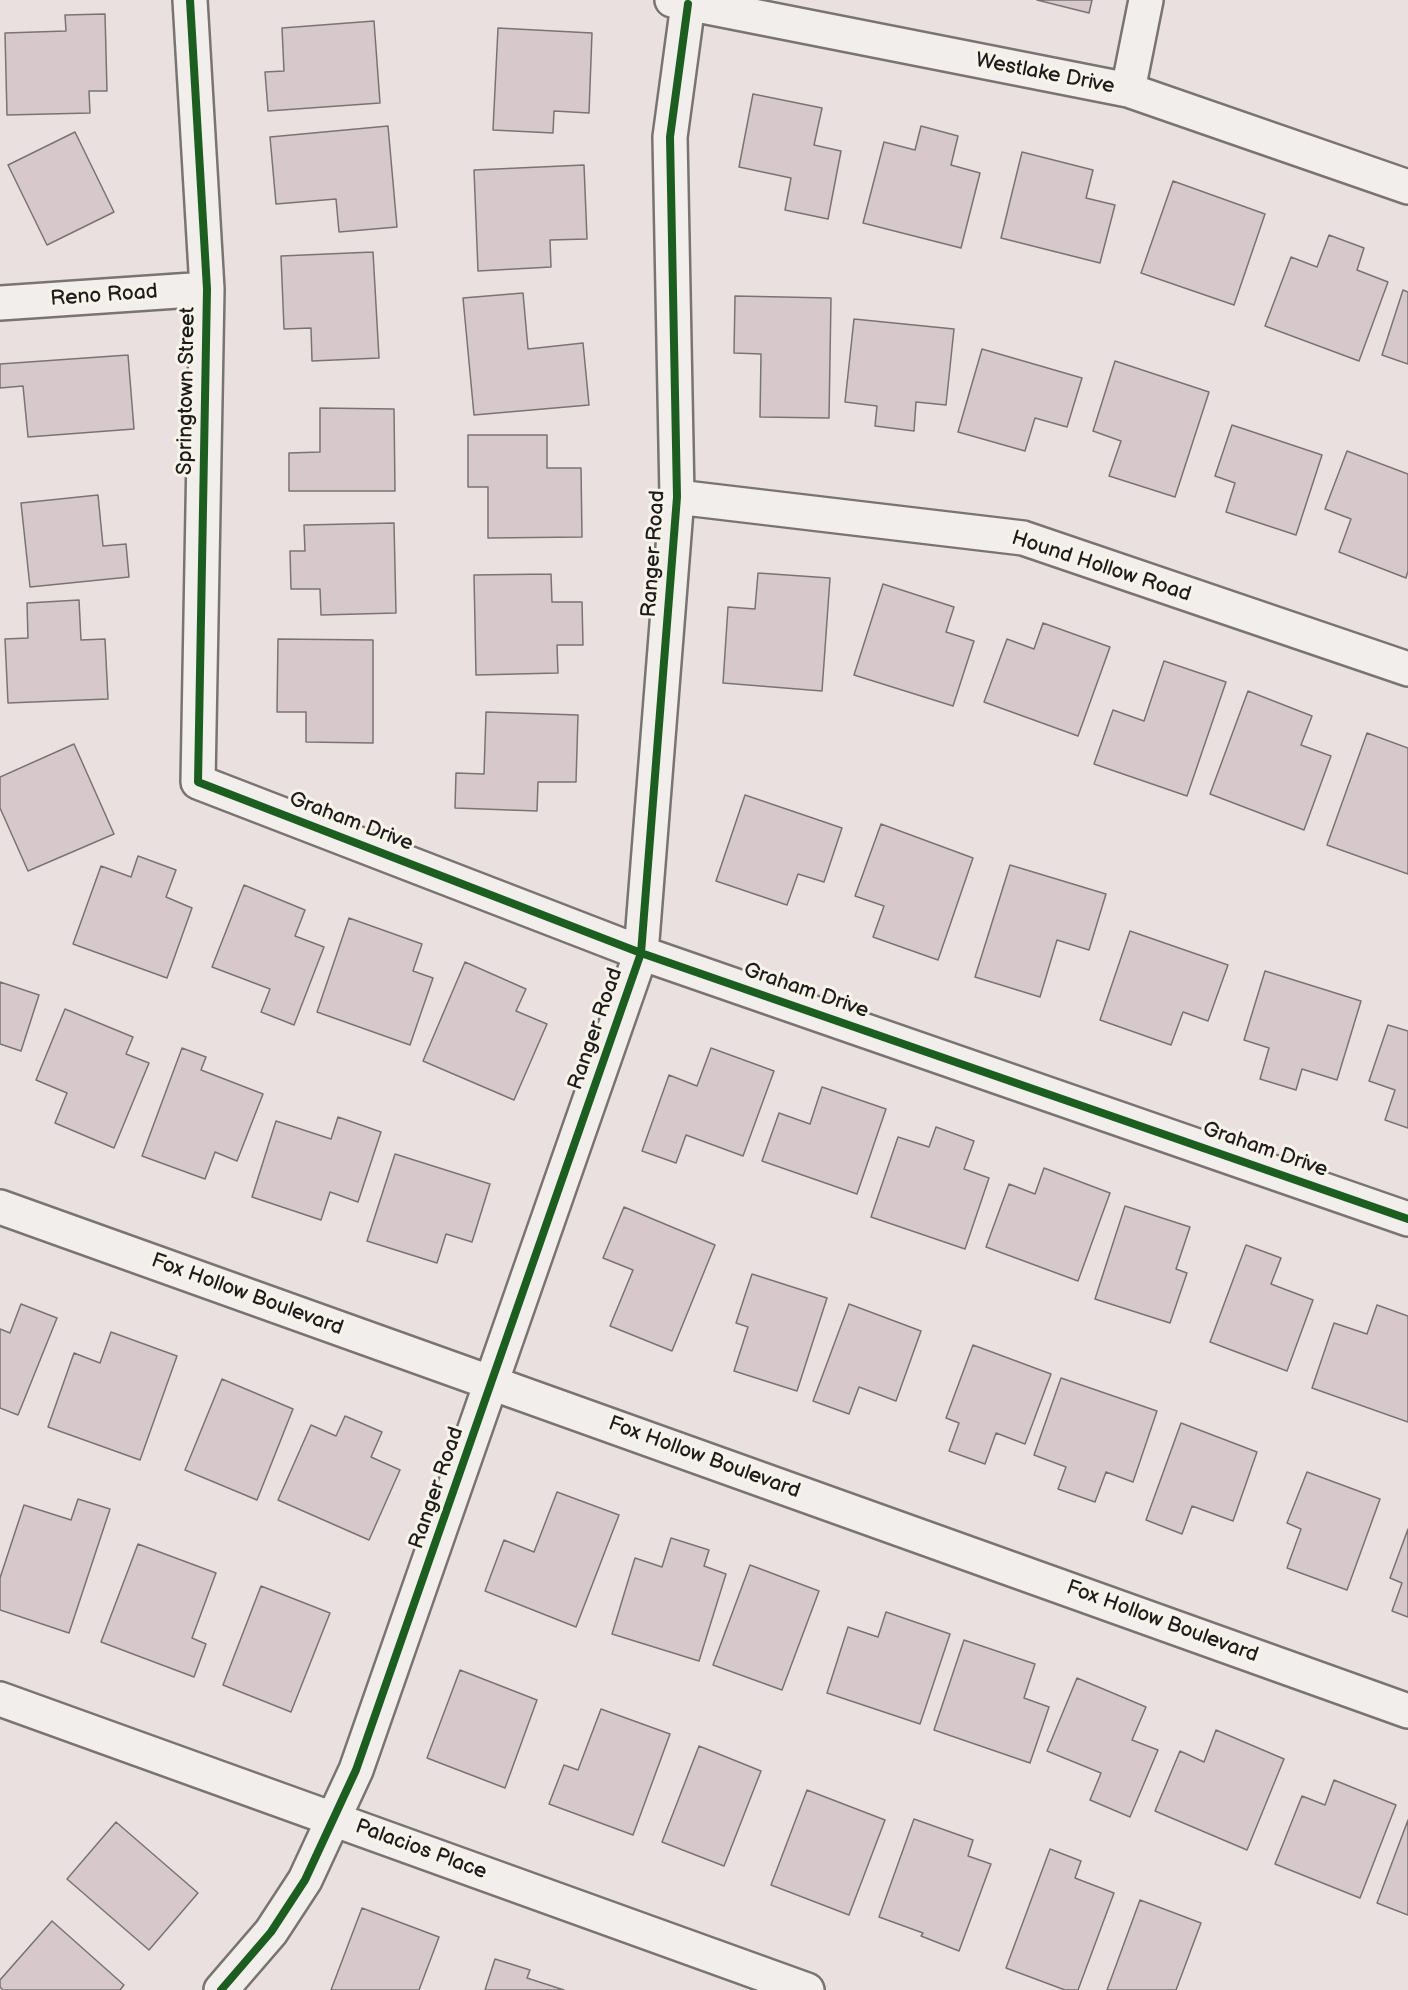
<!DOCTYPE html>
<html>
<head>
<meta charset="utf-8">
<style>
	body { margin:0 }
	canvas { display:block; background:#ebe0e0 }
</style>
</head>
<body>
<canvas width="1408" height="1990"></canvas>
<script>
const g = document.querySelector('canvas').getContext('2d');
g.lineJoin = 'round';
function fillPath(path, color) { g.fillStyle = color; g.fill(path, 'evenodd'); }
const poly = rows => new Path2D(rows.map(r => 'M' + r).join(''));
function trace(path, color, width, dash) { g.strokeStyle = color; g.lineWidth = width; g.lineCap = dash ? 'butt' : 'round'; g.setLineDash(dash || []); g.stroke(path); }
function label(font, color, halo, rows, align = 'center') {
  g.font = font + ' "Balsamiq Sans",sans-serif'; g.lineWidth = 6; g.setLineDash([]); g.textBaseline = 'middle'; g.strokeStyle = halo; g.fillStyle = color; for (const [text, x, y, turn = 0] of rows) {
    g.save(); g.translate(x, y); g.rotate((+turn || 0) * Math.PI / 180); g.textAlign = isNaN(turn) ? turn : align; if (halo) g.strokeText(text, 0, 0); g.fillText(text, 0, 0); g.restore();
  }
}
const building = poly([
	[1037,0,1092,0,1089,13,1037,0],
	[105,14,107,91,89,91,90,113,7,115,5,33,66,31,65,15,105,14],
	[374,21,380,103,268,111,265,72,284,71,282,28,374,21],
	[498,28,592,33,589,113,554,111,553,133,493,130,498,28],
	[753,94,822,108,814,145,841,151,828,219,785,210,791,178,739,167,753,94],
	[388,126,397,227,339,232,336,199,276,204,270,137,388,126],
	[921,126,958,136,951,165,980,173,961,248,863,223,884,142,915,150,921,126],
	[75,132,114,212,47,245,8,165,75,132],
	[1022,152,1093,170,1086,198,1115,205,1100,263,1001,238,1022,152],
	[584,165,587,239,550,240,551,267,478,271,474,170,584,165],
	[1173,181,1265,214,1234,305,1141,273,1173,181],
	[1329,235,1364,248,1357,270,1388,282,1359,361,1265,326,1291,257,1317,267,1329,235],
	[373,252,379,358,312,361,311,328,284,329,281,256,373,252],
	[1403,290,1408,292,1408,364,1382,355,1403,290],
	[523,293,528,349,583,343,589,405,474,415,463,298,523,293],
	[735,296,831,298,829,418,760,417,761,354,734,353,735,296],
	[854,319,954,329,946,405,916,402,914,431,875,426,877,406,845,402,854,319],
	[982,349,1082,378,1067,427,1035,418,1025,451,958,432,982,349],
	[128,355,134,429,28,437,23,386,0,388,0,364,128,355],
	[1115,361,1209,392,1175,497,1109,476,1121,441,1093,431,1115,361],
	[320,408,394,409,395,491,289,491,289,453,320,452,320,408],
	[1232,425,1322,455,1296,535,1226,512,1235,483,1215,476,1232,425],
	[468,435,547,435,547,468,581,468,582,537,488,538,488,487,468,487,468,435],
	[1347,451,1408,474,1408,571,1406,578,1339,552,1351,519,1325,509,1347,451],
	[98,495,103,546,126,544,129,577,30,587,21,503,98,495],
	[394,523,396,613,321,615,320,589,291,589,290,551,305,551,304,525,394,523],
	[758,573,830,578,822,691,723,683,728,607,755,609,758,573],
	[551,574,552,602,582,602,583,645,557,645,558,673,476,675,474,575,551,574],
	[883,584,954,607,946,632,974,641,953,706,854,675,883,584],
	[79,600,81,640,105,639,108,699,8,703,5,639,28,638,27,603,79,600],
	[1043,623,1110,647,1078,736,984,702,1007,639,1034,649,1043,623],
	[278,639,373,640,373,743,306,742,306,712,277,712,278,639],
	[1164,661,1226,682,1187,796,1094,764,1113,710,1144,721,1164,661],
	[1248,691,1312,716,1301,745,1331,756,1304,830,1210,794,1248,691],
	[486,712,578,715,576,782,538,782,537,811,455,808,456,773,484,774,486,712],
	[1367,733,1408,748,1408,874,1327,845,1367,733],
	[74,744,114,834,28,871,0,808,0,777,74,744],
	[745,795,842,828,824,882,798,874,787,905,716,881,745,795],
	[881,824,973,858,938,960,873,937,884,906,855,896,881,824],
	[138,856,176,870,166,897,192,908,167,978,73,944,101,866,131,877,138,856],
	[1010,865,1106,894,1089,950,1057,940,1040,997,975,977,1010,865],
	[244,885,305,910,295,936,324,947,294,1025,261,1012,270,989,212,967,244,885],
	[349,918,422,944,413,971,433,978,410,1045,317,1012,349,918],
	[1130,931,1228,965,1208,1021,1183,1012,1171,1045,1100,1020,1130,931],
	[465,962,526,989,516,1011,547,1024,514,1100,423,1061,465,962],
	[1265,971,1361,1001,1337,1080,1302,1069,1296,1090,1260,1079,1269,1048,1244,1040,1265,971],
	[0,982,39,995,21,1051,0,1044,0,982],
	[65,1009,133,1037,126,1054,149,1063,114,1148,55,1123,67,1093,36,1080,65,1009],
	[1388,1025,1408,1031,1408,1128,1385,1120,1395,1090,1369,1081,1388,1025],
	[182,1048,206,1057,201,1070,263,1094,237,1161,215,1152,205,1179,142,1156,182,1048],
	[711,1048,774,1071,743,1156,686,1135,676,1163,642,1151,669,1075,697,1086,711,1048],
	[822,1087,886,1109,857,1194,762,1161,779,1113,810,1124,822,1087],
	[338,1117,381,1132,358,1202,330,1192,321,1220,252,1197,276,1121,331,1139,338,1117],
	[936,1127,974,1141,964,1169,989,1178,965,1249,871,1217,898,1137,929,1147,936,1127],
	[395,1154,490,1184,472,1242,446,1234,437,1263,367,1241,395,1154],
	[1044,1168,1110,1193,1078,1281,986,1247,1009,1184,1035,1194,1044,1168],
	[1125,1206,1190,1227,1176,1269,1187,1273,1170,1323,1095,1299,1125,1206],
	[624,1207,715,1245,672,1351,610,1326,633,1270,603,1258,624,1207],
	[1246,1245,1281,1258,1271,1284,1313,1300,1287,1371,1210,1342,1246,1245],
	[752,1274,827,1298,797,1391,734,1371,748,1327,736,1323,752,1274],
	[21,1304,57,1318,18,1415,0,1408,0,1329,10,1333,21,1304],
	[849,1304,921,1331,896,1401,859,1387,849,1414,813,1401,849,1304],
	[1377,1305,1408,1316,1408,1422,1312,1388,1334,1323,1367,1334,1377,1305],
	[111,1332,177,1356,140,1460,48,1427,74,1353,100,1363,111,1332],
	[973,1345,1051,1374,1025,1444,996,1433,985,1464,949,1451,959,1423,946,1418,973,1345],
	[1061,1378,1157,1411,1133,1482,1106,1472,1095,1502,1058,1489,1066,1467,1034,1455,1061,1378],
	[222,1379,293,1409,257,1500,185,1470,222,1379],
	[345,1416,382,1432,371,1457,400,1470,369,1540,278,1500,311,1425,336,1436,345,1416],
	[1181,1423,1257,1452,1233,1521,1192,1506,1182,1534,1146,1520,1181,1423],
	[1307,1472,1380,1499,1347,1590,1287,1568,1301,1529,1287,1523,1307,1472],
	[557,1492,619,1515,576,1627,485,1591,504,1540,534,1552,557,1492],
	[78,1499,110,1509,69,1633,0,1610,0,1578,24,1505,71,1520,78,1499],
	[1408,1529,1408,1617,1392,1611,1402,1583,1390,1578,1408,1529],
	[671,1538,709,1550,704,1566,726,1574,699,1661,612,1634,635,1558,662,1567,671,1538],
	[138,1544,216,1573,192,1638,206,1644,194,1677,101,1642,138,1544],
	[750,1565,819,1591,782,1690,713,1665,750,1565],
	[261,1586,330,1613,291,1712,223,1685,261,1586],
	[886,1612,950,1634,920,1724,827,1693,848,1627,878,1637,886,1612],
	[964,1640,1035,1664,1024,1698,1049,1707,1030,1763,934,1730,964,1640],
	[460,1670,537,1700,505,1788,427,1758,460,1670],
	[1077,1678,1146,1707,1132,1740,1158,1750,1130,1817,1090,1800,1101,1773,1047,1751,1077,1678],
	[601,1709,670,1734,633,1835,549,1804,564,1765,578,1770,601,1709],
	[1216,1730,1284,1759,1247,1850,1155,1811,1180,1751,1204,1762,1216,1730],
	[699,1746,761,1771,724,1866,662,1842,699,1746],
	[1334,1780,1396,1805,1360,1898,1275,1864,1302,1796,1325,1805,1334,1780],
	[807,1790,885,1820,849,1915,771,1885,807,1790],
	[914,1819,973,1840,968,1856,991,1864,959,1951,921,1936,923,1933,879,1917,914,1819],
	[1408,1820,1408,1915,1377,1903,1408,1820],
	[116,1822,198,1893,149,1950,67,1879,116,1822],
	[1050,1849,1081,1861,1075,1878,1114,1893,1078,1990,1065,1990,1006,1968,1050,1849],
	[1140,1900,1201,1923,1176,1990,1107,1990,1140,1900],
	[362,1908,439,1937,419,1990,331,1990,362,1908],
	[52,1921,124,1985,120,1990,3,1990,0,1987,0,1980,52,1921],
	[495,1959,530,1970,527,1978,564,1990,485,1990,495,1959]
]);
const minor = poly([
	[190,0,207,289,198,782,641,953,1408,1219],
	[672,0,1128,90,1408,187],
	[1128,90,1146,0],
	[0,303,207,289],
	[677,497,1023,538,1408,669],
	[0,1207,1408,1711],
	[0,1699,807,1990],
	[221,1990,271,1932,305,1880,356,1770,641,953,677,497,670,137,688,4]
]);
const cycleway = poly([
	[190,0,207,289,198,782,641,953,1408,1219],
	[221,1990,271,1932,305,1880,356,1770,641,953,677,497,670,137,688,4]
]);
const streetNames = [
	["Westlake Drive",1045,74,11],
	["Reno Road",104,296,-4],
	["Springtown Street",187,391,-89],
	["Ranger Road",654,554,-86],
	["Hound Hollow Road",1101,567,18],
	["Graham Drive",351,822,21],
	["Graham Drive",806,991,19],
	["Ranger Road",596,1029,-71],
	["Graham Drive",1265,1150,19],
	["Fox Hollow Boulevard",247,1295,20],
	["Fox Hollow Boulevard",704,1458,20],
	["Ranger Road",437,1488,-71],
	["Fox Hollow Boulevard",1162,1622,20],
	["Palacios Place",421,1850,20]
];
fillPath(building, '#d6c8cb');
trace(building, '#797474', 1.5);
trace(minor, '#797474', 38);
trace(minor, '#f1eeeb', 33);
trace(cycleway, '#1b5e20', 8);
label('21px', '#1c1c1c', '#f7f3e8', streetNames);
</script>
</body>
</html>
